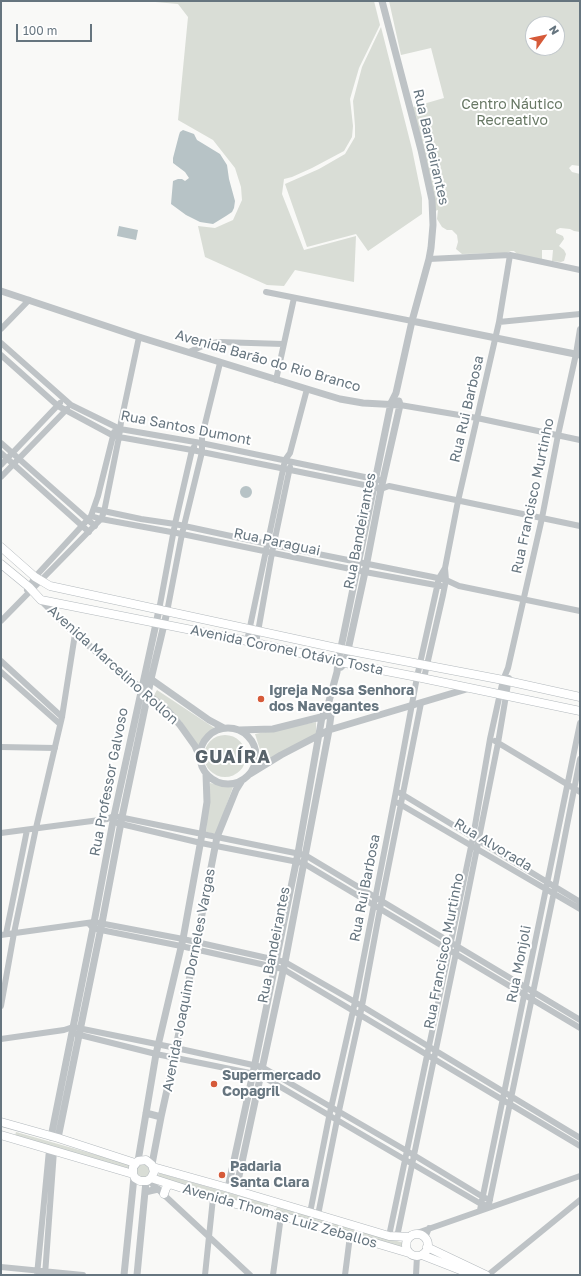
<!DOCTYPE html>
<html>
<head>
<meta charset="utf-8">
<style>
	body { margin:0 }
	#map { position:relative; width:581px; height:1276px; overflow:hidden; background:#f9f9f7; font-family:"Golos Text",sans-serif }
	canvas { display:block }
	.frame { position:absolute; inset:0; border:2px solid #66757f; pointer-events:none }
	.north { position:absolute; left:525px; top:16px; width:40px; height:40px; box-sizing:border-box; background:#fff; border:1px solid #c2c8cc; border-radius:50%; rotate:57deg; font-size:11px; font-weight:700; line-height:16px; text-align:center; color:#66757f }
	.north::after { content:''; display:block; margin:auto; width:14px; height:18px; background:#d65a39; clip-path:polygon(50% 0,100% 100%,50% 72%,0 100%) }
	.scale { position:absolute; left:16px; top:24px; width:76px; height:18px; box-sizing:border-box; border:2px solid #66757f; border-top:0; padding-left:5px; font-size:12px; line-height:14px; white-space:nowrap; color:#66757f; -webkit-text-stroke:3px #fff; paint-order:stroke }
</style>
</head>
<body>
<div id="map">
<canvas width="581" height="1276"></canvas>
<div class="frame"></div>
<div class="north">N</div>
<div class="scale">100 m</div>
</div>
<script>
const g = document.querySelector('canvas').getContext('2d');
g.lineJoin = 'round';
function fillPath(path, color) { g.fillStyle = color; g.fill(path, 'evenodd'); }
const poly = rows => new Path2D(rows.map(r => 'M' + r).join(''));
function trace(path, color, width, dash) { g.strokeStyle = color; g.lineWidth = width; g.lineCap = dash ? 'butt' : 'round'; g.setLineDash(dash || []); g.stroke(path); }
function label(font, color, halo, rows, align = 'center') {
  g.font = font + ' "Golos Text",sans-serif'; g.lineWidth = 4; g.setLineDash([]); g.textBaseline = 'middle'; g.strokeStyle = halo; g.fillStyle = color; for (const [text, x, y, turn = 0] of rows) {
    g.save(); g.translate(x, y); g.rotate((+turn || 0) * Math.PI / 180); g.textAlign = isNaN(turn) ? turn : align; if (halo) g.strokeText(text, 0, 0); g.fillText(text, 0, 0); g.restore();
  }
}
const green = poly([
	[144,1,374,1,380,25,359,68,350,99,353,126,352,137,344,151,312,168,292,177,284,179,282,194,304,250,356,236,354,282,295,270,284,286,267,285,205,257,198,226,215,228,233,220,242,200,241,187,235,168,213,140,178,120,188,17,178,4],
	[389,1,580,1,580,166,572,165,569,168,572,172,580,174,580,232,574,231,570,229,560,228,556,230,556,233,563,236,564,239,559,246,564,250,566,254,564,261,561,262,552,261,553,250,542,250,542,260,518,255,514,251,511,251,507,253,462,254,456,249,458,242,457,235,452,230,447,230,442,227,437,219,438,210,435,211,413,107,444,98,431,48,401,55],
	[533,24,557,24,557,48,533,48],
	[381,27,412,149,422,198,422,214,368,251,356,234,307,247,285,184,319,169,345,154,355,137,355,126,353,101,362,67],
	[157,690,216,729,206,737,199,748,181,721,153,697],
	[316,722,316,736,264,762,255,734],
	'204 756a21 21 0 1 1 42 0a21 21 0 1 1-42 0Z',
	[210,783,233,787,216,834,206,832],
	[16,1132,132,1165,130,1169,15,1136],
	[143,1162,150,1168,150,1174,146,1178,138,1177,135,1167],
	[159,1173,268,1204,268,1207,251,1203,248,1204,157,1178],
	[277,1207,404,1243,405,1248,275,1212]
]);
const water = poly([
	[183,130,194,134,197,140,202,143,220,154,227,165,229,179,235,201,234,208,232,212,226,216,213,224,200,222,186,215,171,204,173,181,178,179,182,179,185,181,189,178,185,172,173,163,173,158,179,135,180,132],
	[119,226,138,230,136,240,117,236],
	'240 492a6 6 0 1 1 12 0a6 6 0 1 1-12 0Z'
]);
const minor = poly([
	[429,259,510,255,580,270],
	[266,292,412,321],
	[499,322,580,314],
	[1,329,29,300],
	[1,343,71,405,120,429,201,443,379,480],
	[189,352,207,344,219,342,283,344],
	[1,355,58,406,112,435,119,437,192,450,374,487,381,489,389,486,580,526],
	[276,380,294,298],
	[400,405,477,418,580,440],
	[1,443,95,526],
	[1,453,89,532],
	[1,465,60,403],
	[1,477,67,409],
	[94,509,141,519,175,524,268,544,433,577,446,580,459,586,580,611],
	[91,516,101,519,182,534,365,572,441,586],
	[27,590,35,577,91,516,98,496,114,432],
	[159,610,175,524,192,450,194,447],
	[167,612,182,534,202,452,202,436,220,363],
	[1,621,101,519,104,512,119,437,121,422,139,337],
	[247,641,285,460,290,453,307,389],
	[256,643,272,553,290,467],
	[1,661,62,717],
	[1,672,60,724],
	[424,678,443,595,446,580,445,568,458,501,499,322,510,255],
	[495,741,580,792],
	[1,747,55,748],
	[400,793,580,902],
	[398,803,580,909],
	[117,823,201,843,303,863,580,1028],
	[1,833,107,819,114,816,305,855,580,1020],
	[90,925,93,928,101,930,181,946,283,969,580,1146],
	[6,934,27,830],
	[1,935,94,922,183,939,285,962,355,1002,580,1138],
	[1,1006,14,933,36,828,62,717,75,634],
	[76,1034,156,1054,260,1075,481,1204,488,1206],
	[1,1039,64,1030,73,1027,176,1048,262,1067,407,1151,483,1197,490,1200],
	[148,1180,250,1275],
	[489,1204,555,887,580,759],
	[480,1210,580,723],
	[310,1213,329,1117,355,1002,396,791,417,677,439,578,445,568],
	[318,1215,337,1120,362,1006,380,909,421,703],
	[414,1234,580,1176],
	[389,1236,473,837,490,739,503,680,508,668,542,518,558,435,576,354,580,329],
	[397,1237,456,953,498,743,509,678],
	[425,1238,429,1228],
	[1,1267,83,1275],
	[37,1275,49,1150],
	[45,1275,54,1151],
	[205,1275,213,1198],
	[273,1275,281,1216],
	[345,1275,350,1236],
	[416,1275,417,1256],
	[488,1275,580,1200]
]);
const tertiary = poly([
	[1,291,139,337,307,389,340,399,363,403,400,405],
	[412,321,580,355],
	[41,600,75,634,168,711,180,725,195,746,200,757],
	[341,667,345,663,348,650,365,572,381,489,400,405,399,401],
	[148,677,209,720,224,728],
	'200 756a28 28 0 1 1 56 0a28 28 0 1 1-56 0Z',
	[239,730,273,729,325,716],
	[250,774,281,755,329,730,470,688],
	[146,1113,161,1117],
	[51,1137,93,928,114,816,159,610],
	[58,1138,102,923,122,817,151,679,167,612],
	[138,1161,156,1054,183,939,202,834,207,802,206,774],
	[152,1164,161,1117,174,1058,217,837,236,790,241,782],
	[228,1188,253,1073,298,853,322,717,328,705,337,672,338,662,391,403,396,393,412,321,429,259,431,248,433,225,432,200,421,150,382,1],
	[236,1190,285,962,329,730,331,715,328,705],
	[145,1192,158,1189],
	[124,1275,134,1177],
	[137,1275,146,1181]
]);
const secondary = poly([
	[1,547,35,577,50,586,341,649,503,680,580,697],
	[1,564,29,587,41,600,247,641,345,663,417,677,580,711],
	[1,1122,58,1138,135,1163],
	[1,1135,133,1174,135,1178,140,1181,147,1181,151,1178,154,1172,152,1165,146,1160,138,1161,133,1167,133,1174],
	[153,1167,228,1188,389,1236,409,1237],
	[151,1178,213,1198,311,1224,409,1253],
	[164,1194,166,1188,169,1184],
	'406 1245a11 11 0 1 1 22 0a11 11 0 1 1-22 0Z',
	[427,1247,486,1275],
	[422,1255,473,1275]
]);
const markers = [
	[261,699,4,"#d65a39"],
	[214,1084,4,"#d65a39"],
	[222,1175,4,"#d65a39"]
];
const parkNames = [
	["Centro Náutico",512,105],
	["Recreativo",512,121]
];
const streetNames = [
	["Rua Bandeirantes",431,147,77],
	["Avenida Barão do Rio Branco",268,361,16],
	["Rua Rui Barbosa",467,409,-77],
	["Rua Santos Dumont",186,428,11],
	["Rua Francisco Murtinho",533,496,-78],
	["Rua Bandeirantes",360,531,-79],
	["Rua Paraguai",277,542,12],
	["Avenida Coronel Otávio Tosta",287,650,12],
	["Avenida Marcelino Rollon",113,665,42],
	["Rua Professor Galvoso",109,782,-79],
	["Rua Alvorada",493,845,31],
	["Rua Rui Barbosa",365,888,-79],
	["Rua Bandeirantes",274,945,-79],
	["Rua Francisco Murtinho",444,951,-79],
	["Rua Monjoli",519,964,-79],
	["Avenida Joaquim Dorneles Vargas",189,980,-79],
	["Avenida Thomas Luiz Zeballos",280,1216,16]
];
const poiNames = [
	["Igreja Nossa Senhora",269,691],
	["dos Navegantes",269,707],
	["Supermercado",222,1076],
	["Copagril",222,1092],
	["Padaria",230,1167],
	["Santa Clara",230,1183]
];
const districtNames = [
	["GUAÍRA",233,757]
];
fillPath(green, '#d9ddd6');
fillPath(water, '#b7c3c6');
trace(secondary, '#b3b9bd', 9);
trace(minor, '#bec3c6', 6);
trace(tertiary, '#bec3c6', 7);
trace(secondary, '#fff', 8);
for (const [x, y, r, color] of markers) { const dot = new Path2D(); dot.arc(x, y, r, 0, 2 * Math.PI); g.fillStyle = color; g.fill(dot); trace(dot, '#fff', 1.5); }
label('14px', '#687865', '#fff', parkNames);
label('14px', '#66757f', '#fff', streetNames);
label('bold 14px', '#66757f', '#fff', poiNames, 'left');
g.letterSpacing = '1px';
label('bold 18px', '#58636b', '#fff', districtNames);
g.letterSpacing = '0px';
</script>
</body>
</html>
